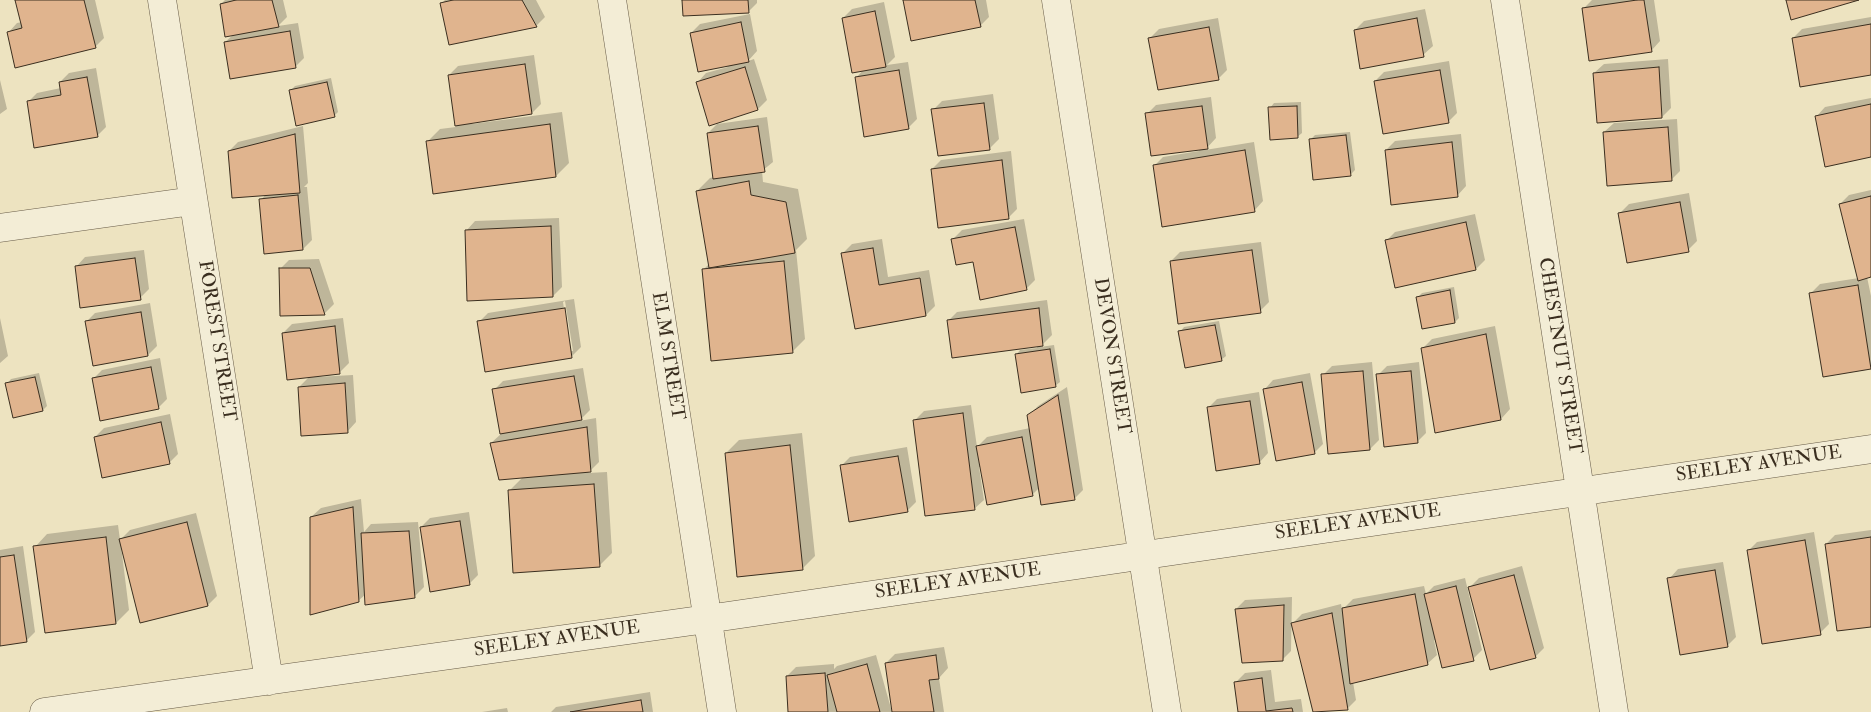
<!DOCTYPE html>
<html>
<head>
<meta charset="utf-8">
<style>
	body { margin:0 }
	canvas { display:block; background:#ede3c0 }
</style>
</head>
<body>
<canvas width="1871" height="712"></canvas>
<script>
const g = document.querySelector('canvas').getContext('2d');
g.lineJoin = 'round';
function fillPath(path, color) { g.fillStyle = color; g.fill(path, 'evenodd'); }
const poly = rows => new Path2D(rows.map(r => 'M' + r).join(''));
function trace(path, color, width, dash) { g.strokeStyle = color; g.lineWidth = width; g.lineCap = dash ? 'butt' : 'round'; g.setLineDash(dash || []); g.stroke(path); }
function label(font, color, halo, rows, align = 'center') {
  g.font = font + ' "IM FELL Double Pica",serif'; g.lineWidth = 5; g.setLineDash([]); g.textBaseline = 'middle'; g.strokeStyle = halo; g.fillStyle = color; for (const [text, x, y, turn = 0] of rows) {
    g.save(); g.translate(x, y); g.rotate((+turn || 0) * Math.PI / 180); g.textAlign = isNaN(turn) ? turn : align; if (halo) g.strokeText(text, 0, 0); g.fillText(text, 0, 0); g.restore();
  }
}
const shadow = poly([
	[17,0,95,0,104,38,95,47,8,33,17,23,22,22],
	[225,0,283,0,287,17,278,26,298,23,304,58,295,67,225,42,233,35,221,4],
	[445,0,536,0,545,17,536,26,442,3],
	[683,0,757,0,757,3,748,12],
	[904,0,986,0,989,17,980,26],
	[1592,0,1654,0,1660,41,1651,51,1583,9],
	[884,2,895,57,887,65,908,62,917,119,908,128,856,78,863,70,843,18,852,9],
	[1425,9,1433,46,1423,55,1355,30,1364,21],
	[750,14,757,51,748,61,754,59,767,100,758,109,697,83,706,73,728,67,691,33,700,24],
	[1871,17,1871,73,1793,38,1802,29],
	[1218,18,1227,70,1218,79,1150,38,1159,29],
	[534,55,541,104,532,113,472,122,472,124,562,112,569,163,556,176,427,142,440,129,456,127,449,75,458,66],
	[1668,59,1671,108,1662,117,1594,73,1604,64],
	[1449,61,1457,113,1448,122,1375,81,1384,72],
	[96,68,106,127,97,136,28,102,37,93,61,88,60,82,69,73],
	[331,78,338,112,334,116,290,91,295,86],
	[0,80,7,109,0,114],
	[993,94,999,139,990,148,933,110,942,101],
	[1211,97,1216,138,1205,150,1254,142,1263,201,1254,211,1154,166,1163,157,1199,151,1199,149,1147,114,1156,105],
	[1871,98,1871,156,1816,117,1825,107],
	[1301,102,1302,133,1297,137,1270,108,1274,103],
	[767,117,773,162,762,171,763,182,798,189,807,239,796,250,805,339,792,352,703,270,709,264,697,191,710,178,714,177,708,133,717,124],
	[1677,119,1680,171,1671,180,1604,132,1614,123],
	[303,126,308,183,304,187,307,187,312,240,303,249,261,200,266,194,229,151,238,142],
	[1350,132,1355,170,1350,175,1310,140,1315,135],
	[1461,134,1466,186,1457,196,1386,150,1395,141],
	[1011,151,1017,209,1008,218,932,169,941,160],
	[1871,190,1871,276,1867,277,1871,296,1871,367,1824,376,1811,293,1820,284,1859,278,1840,204,1849,195],
	[1689,193,1697,241,1688,250,1620,213,1629,204],
	[1475,214,1485,260,1476,269,1386,241,1395,232],
	[559,218,562,287,553,296,466,231,475,221],
	[1024,219,1035,280,1026,289,974,260,953,239,962,230],
	[882,239,888,277,929,270,935,306,926,315,856,327,843,253,852,244],
	[1261,242,1269,302,1260,311,1171,261,1180,252],
	[144,250,149,289,140,298,76,267,85,257],
	[319,259,334,304,325,313,281,314,280,269,289,260],
	[1454,287,1459,318,1455,322,1423,328,1418,297,1422,293],
	[574,299,581,347,572,356,479,322,488,313],
	[565,301,573,351,570,351,563,302],
	[1047,300,1052,335,1040,347,1054,345,1060,382,1055,386,1016,355,1020,350,1037,348,1036,345,948,321,957,312],
	[150,303,157,346,148,355,94,364,86,322,95,313],
	[0,318,8,356,0,363],
	[343,318,349,363,340,372,316,375,316,377,353,375,356,422,347,432,299,387,310,376,283,333,292,324],
	[1219,321,1226,356,1221,360,1180,332,1184,327],
	[1495,326,1510,409,1501,419,1436,431,1423,348,1432,339],
	[160,358,167,399,158,408,93,379,102,370],
	[1372,362,1379,440,1370,449,1329,453,1323,375,1332,366],
	[1419,362,1426,433,1417,442,1378,375,1387,366],
	[583,368,590,410,579,421,596,418,599,462,588,473,607,472,612,553,599,566,509,491,523,477,491,443,501,434,494,390,503,381],
	[39,373,47,406,43,410,7,384,11,379],
	[1310,373,1323,444,1314,453,1264,390,1273,380],
	[1067,387,1083,490,1074,499,1039,488,1032,495,982,467,979,467,984,500,974,509,915,420,924,411,971,405,977,447,987,437,1030,428,1028,416,1038,406],
	[1259,392,1268,453,1259,463,1208,408,1217,399],
	[170,414,178,454,169,463,95,437,104,428],
	[802,433,815,556,802,569,726,453,739,440],
	[907,447,916,502,907,511,841,466,850,457],
	[361,499,364,532,371,524,418,522,424,587,415,596,366,604,366,594,358,601,311,517,321,508],
	[469,512,478,575,469,584,421,527,430,518],
	[196,513,217,596,208,605,121,546,129,610,116,623,35,547,47,534,118,525,120,540,130,530],
	[1871,530,1871,625,1826,544,1835,535],
	[1814,532,1829,624,1820,633,1748,551,1757,542],
	[23,546,35,632,26,641,0,645,0,550],
	[1723,562,1736,637,1727,646,1669,579,1678,569],
	[1522,566,1544,648,1535,657,1470,587,1479,578],
	[1465,578,1482,650,1473,659,1434,640,1437,655,1427,664,1353,682,1356,700,1347,709,1314,712,1293,623,1302,614,1341,604,1342,610,1353,599,1424,586,1426,594,1434,586],
	[1292,597,1291,651,1282,660,1236,609,1245,600],
	[944,647,948,668,939,678,944,712,894,712,886,663,895,654],
	[876,655,892,712,789,712,787,676,796,667,834,664,834,669,837,666],
	[1271,670,1275,702,1301,699,1303,712,1239,712,1236,682,1245,673],
	[650,692,653,712,551,712,556,707],
	[507,708,508,712,482,712]
]);
const building = poly([
	[15,0,84,0,96,48,15,68,7,32,22,28,15,0],
	[236,0,272,0,279,27,225,37,220,4,236,0],
	[453,0,522,0,537,27,449,45,440,3,453,0],
	[682,0,748,0,749,13,683,16,682,0],
	[903,0,975,0,981,27,911,41,903,0],
	[1637,0,1644,0,1652,52,1589,61,1582,8,1637,0],
	[1786,0,1859,0,1791,20,1786,0],
	[875,11,886,67,852,73,842,18,875,11],
	[1417,18,1424,57,1360,69,1354,30,1417,18],
	[741,22,749,62,698,72,690,33,741,22],
	[1871,24,1871,75,1800,87,1792,38,1871,24],
	[1209,27,1219,80,1158,90,1148,38,1209,27],
	[290,31,296,68,230,79,224,42,290,31],
	[525,64,532,114,455,126,448,75,525,64],
	[745,67,758,110,709,126,696,82,745,67],
	[1659,67,1662,118,1597,123,1593,73,1659,67],
	[899,70,909,129,864,137,855,77,899,70],
	[1440,70,1449,123,1383,134,1374,81,1440,70],
	[87,77,98,137,34,148,27,101,61,95,59,82,87,77],
	[327,82,335,117,296,126,289,90,327,82],
	[984,103,990,150,938,156,931,109,984,103],
	[1871,104,1871,157,1825,167,1815,116,1871,104],
	[1202,106,1208,149,1151,156,1145,113,1202,106],
	[1297,106,1298,138,1270,140,1268,107,1297,106],
	[550,124,556,177,433,194,426,141,550,124],
	[758,126,765,172,713,179,707,133,758,126],
	[1668,127,1672,181,1607,186,1603,132,1668,127],
	[295,134,300,193,232,198,228,151,295,134],
	[1346,135,1351,176,1313,180,1309,139,1346,135],
	[1452,142,1458,197,1391,205,1385,150,1452,142],
	[1245,150,1255,212,1162,227,1153,165,1245,150],
	[1002,160,1009,219,938,228,931,169,1002,160],
	[749,181,751,195,786,202,795,253,709,268,696,191,749,181],
	[298,195,303,250,264,254,259,199,298,195],
	[1871,196,1871,277,1858,281,1839,204,1871,196],
	[1680,202,1689,252,1627,263,1618,213,1680,202],
	[1466,222,1476,270,1395,288,1385,240,1466,222],
	[551,226,553,297,467,301,465,230,551,226],
	[1015,227,1027,290,980,300,973,262,956,265,951,239,1015,227],
	[873,248,879,285,920,278,926,316,855,329,841,253,873,248],
	[1252,250,1261,313,1178,324,1170,261,1252,250],
	[135,258,141,300,80,308,75,266,135,258],
	[784,261,793,353,711,361,702,269,784,261],
	[279,268,310,268,325,315,280,316,279,268],
	[1858,285,1871,369,1823,377,1809,293,1858,285],
	[1450,290,1455,323,1422,329,1416,297,1450,290],
	[565,308,572,358,485,372,477,321,565,308],
	[1039,308,1043,346,952,358,947,320,1039,308],
	[141,312,148,356,93,366,85,321,141,312],
	[1215,325,1222,361,1185,368,1178,331,1215,325],
	[335,326,340,374,287,380,282,333,335,326],
	[1486,334,1501,420,1435,433,1421,348,1486,334],
	[1050,349,1056,387,1021,393,1015,354,1050,349],
	[151,367,159,409,100,421,92,378,151,367],
	[1363,371,1370,450,1328,454,1321,374,1363,371],
	[1411,371,1418,443,1384,447,1376,374,1411,371],
	[574,376,582,420,500,434,492,389,574,376],
	[35,377,43,411,13,418,5,383,35,377],
	[1302,382,1315,454,1276,461,1263,389,1302,382],
	[345,383,348,433,301,436,298,387,345,383],
	[1058,395,1075,500,1041,505,1027,415,1058,395],
	[1250,401,1260,464,1216,471,1207,407,1250,401],
	[963,413,975,510,925,516,913,420,963,413],
	[161,422,170,464,102,478,94,437,161,422],
	[587,427,591,472,499,480,490,443,587,427],
	[1022,437,1033,496,987,505,976,446,1022,437],
	[790,445,803,570,737,577,725,453,790,445],
	[898,456,908,512,849,522,840,465,898,456],
	[594,484,600,567,513,573,508,490,594,484],
	[353,507,359,602,310,615,310,517,353,507],
	[460,521,470,585,430,592,420,527,460,521],
	[187,522,208,606,140,623,119,539,187,522],
	[409,531,415,598,365,605,361,533,409,531],
	[106,537,116,624,45,633,33,546,106,537],
	[1871,537,1871,627,1837,631,1825,544,1871,537],
	[1805,540,1821,635,1762,644,1747,550,1805,540],
	[14,555,27,642,0,646,0,557,14,555],
	[1715,570,1728,647,1680,655,1667,578,1715,570],
	[1514,575,1536,658,1490,670,1468,587,1514,575],
	[1456,586,1474,661,1442,668,1424,594,1456,586],
	[1415,594,1428,665,1350,684,1342,608,1415,594],
	[1284,605,1283,661,1242,663,1235,609,1284,605],
	[1332,613,1348,710,1313,712,1291,623,1332,613],
	[936,655,939,679,929,680,934,712,892,712,885,663,936,655],
	[867,664,880,712,837,712,827,675,867,664],
	[825,673,828,712,788,712,786,676,825,673],
	[1262,678,1266,711,1292,708,1293,712,1238,712,1234,682,1262,678],
	[641,700,643,712,570,712,641,700]
]);
const minor = poly([
	[162,0,269,681],
	[612,0,722,712],
	[1056,0,1167,712],
	[1505,0,1614,712],
	[0,228,193,201],
	[44,712,707,619,1871,449]
]);
const streetNames = [
	["FOREST STREET",216,341,81],
	["ELM STREET",667,356,81],
	["DEVON STREET",1111,356,81],
	["CHESTNUT STREET",1559,356,81],
	["SEELEY AVENUE",1759,465,-8],
	["SEELEY AVENUE",1358,523,-8],
	["SEELEY AVENUE",958,582,-8],
	["SEELEY AVENUE",557,640,-8]
];
fillPath(shadow, '#0003');
fillPath(building, '#e0b48e');
trace(building, '#3a2e1f', 1);
trace(minor, '#675b47', 29);
trace(minor, '#f3edd6', 28);
label('19px', '#3a2e1f', '#f3edd6', streetNames);
</script>
</body>
</html>
